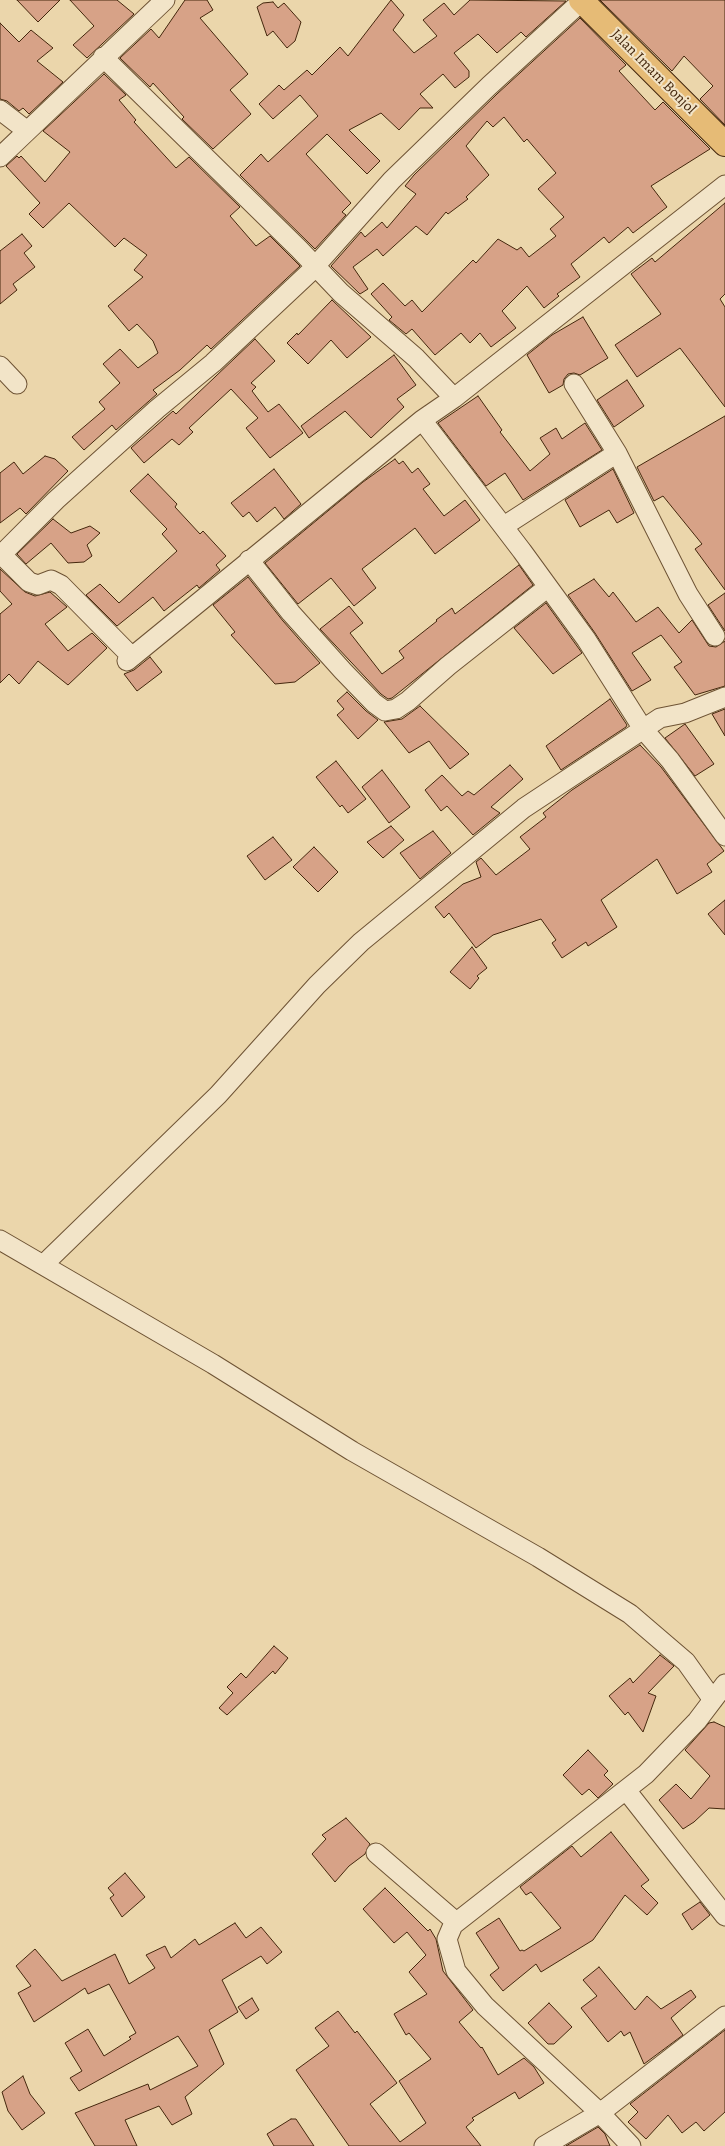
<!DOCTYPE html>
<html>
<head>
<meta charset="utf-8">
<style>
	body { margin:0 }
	canvas { display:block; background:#ebd6ab }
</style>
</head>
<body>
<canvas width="725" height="2146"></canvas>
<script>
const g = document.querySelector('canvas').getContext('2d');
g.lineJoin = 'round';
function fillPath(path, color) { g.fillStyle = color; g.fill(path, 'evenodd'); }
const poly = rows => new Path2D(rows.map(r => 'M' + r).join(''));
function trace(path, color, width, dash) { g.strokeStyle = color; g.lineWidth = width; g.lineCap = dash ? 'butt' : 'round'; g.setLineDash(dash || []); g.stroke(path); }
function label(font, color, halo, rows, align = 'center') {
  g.font = font + ' Alegreya,serif'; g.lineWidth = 4; g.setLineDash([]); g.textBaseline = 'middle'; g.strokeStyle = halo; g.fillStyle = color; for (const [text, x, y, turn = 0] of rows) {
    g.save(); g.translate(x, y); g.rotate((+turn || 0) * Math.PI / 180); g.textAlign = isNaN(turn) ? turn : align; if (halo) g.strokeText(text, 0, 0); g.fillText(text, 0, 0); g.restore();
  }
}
const building = poly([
	[17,0,60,0,38,22,17,0],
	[70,0,117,0,134,14,87,58,73,45,94,26,70,0],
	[185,0,207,0,213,10,200,18,248,74,230,90,251,114,213,149,182,119,184,117,153,83,150,87,120,58,151,29,159,38,185,0],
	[391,0,404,15,393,30,414,53,437,36,423,20,444,3,454,15,470,0,566,1,526,37,521,32,497,53,478,34,454,53,469,71,469,77,455,88,443,74,420,94,433,108,420,108,399,130,381,113,349,130,380,161,367,174,327,134,306,154,351,203,342,212,346,215,315,249,240,175,261,154,268,162,318,116,300,95,273,119,259,104,279,85,284,90,307,70,312,75,340,47,348,56,391,0],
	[600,0,725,0,725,125,700,99,713,86,684,56,672,71,600,0],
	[273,2,278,8,284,3,301,22,295,41,287,48,273,31,267,36,257,7,263,3,273,2],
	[580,18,626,65,619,71,655,110,663,102,710,149,651,186,667,207,633,233,628,227,609,243,604,237,571,264,580,277,557,294,559,296,544,308,527,286,502,311,516,328,491,347,480,333,470,343,461,333,435,355,412,329,406,334,389,320,392,317,371,294,383,283,405,306,412,300,422,312,473,260,476,263,498,239,517,250,521,247,529,257,556,236,550,229,564,217,538,189,556,173,527,139,524,142,504,117,493,127,487,121,466,146,489,175,466,197,468,199,448,214,446,212,427,235,416,226,383,256,377,249,353,267,368,289,360,294,331,266,361,232,365,237,382,222,387,228,416,194,405,186,414,175,497,94,580,18],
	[0,23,19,42,31,30,53,48,37,61,63,82,29,114,23,108,19,111,7,101,0,99,0,23],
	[104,74,126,95,119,100,136,120,134,122,176,168,189,157,240,207,230,216,256,246,270,236,300,266,211,349,207,345,180,370,153,390,157,394,116,430,112,425,84,450,72,437,105,409,99,402,120,383,103,364,120,349,138,368,158,353,153,341,137,324,129,331,108,306,143,277,134,270,147,255,124,238,115,247,69,203,43,228,29,214,40,203,6,166,17,156,19,158,21,156,45,182,70,152,43,131,104,74],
	[725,203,725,294,720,299,725,307,725,407,680,348,637,377,615,345,661,314,631,274,652,258,655,262,725,203],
	[22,234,32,246,24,253,35,267,13,284,17,290,0,304,0,251,22,234],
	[332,300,371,337,347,358,331,340,308,364,287,343,297,333,298,335,332,300],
	[583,317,608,358,580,375,574,373,568,374,564,379,563,385,549,393,527,355,552,335,583,317],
	[255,339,275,361,251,383,256,387,252,391,268,412,279,404,303,433,270,458,246,428,258,418,231,389,189,428,193,432,179,445,172,439,144,463,131,448,173,411,176,414,255,339],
	[394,355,416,385,397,399,404,407,371,438,345,411,309,438,301,426,394,355],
	[627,380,644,406,614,427,597,400,627,380],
	[478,396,502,430,500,432,530,471,550,454,540,438,556,428,562,439,585,423,602,450,523,500,505,473,486,486,438,423,478,396],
	[725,416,725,590,695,549,702,544,663,496,654,501,637,467,725,416],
	[45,456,55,459,68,471,26,514,20,508,0,523,0,473,14,462,23,474,45,456],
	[395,459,399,464,403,461,412,473,418,468,430,484,423,489,444,516,465,500,480,520,435,554,415,528,362,569,376,588,354,606,331,578,298,604,265,563,363,482,395,459],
	[274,469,301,504,284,519,275,507,257,522,249,512,243,517,231,503,274,469],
	[613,469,634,513,617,523,609,510,580,527,565,500,613,469],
	[148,474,177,504,175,507,200,534,203,531,226,556,216,565,220,570,199,588,197,585,164,611,153,597,117,626,86,595,100,584,119,603,177,551,162,534,167,529,130,491,148,474],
	[53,519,71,533,90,526,100,533,87,545,92,556,84,562,68,563,51,543,26,564,17,554,53,519],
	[519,565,533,585,392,698,388,699,381,694,320,629,349,606,363,623,350,633,382,674,404,658,399,651,437,621,436,620,452,608,455,614,519,565],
	[0,569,25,592,35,596,50,592,67,607,45,624,68,651,92,633,107,648,68,685,38,661,19,684,9,674,0,683,0,614,12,604,0,591,0,569],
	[248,577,283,621,320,663,295,682,275,684,231,635,235,632,213,605,248,577],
	[594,579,609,597,613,592,636,622,658,607,679,633,692,620,709,646,716,647,725,641,725,686,695,695,674,667,682,662,661,635,632,653,651,680,632,691,595,633,568,595,594,579],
	[725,593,725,631,708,605,725,593],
	[546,603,582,653,553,674,514,628,546,603],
	[150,657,162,672,137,691,124,674,134,670,150,657],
	[347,692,366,711,378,720,358,739,337,715,344,709,337,701,347,692],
	[610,699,627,725,626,727,561,770,546,746,610,699],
	[420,706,469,754,450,769,429,741,409,753,384,722,402,719,420,706],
	[725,709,725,736,712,714,725,709],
	[685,724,714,764,695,776,665,738,685,724],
	[640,745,661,767,724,851,707,864,712,872,677,894,657,859,601,900,617,927,588,946,586,942,562,958,552,943,556,940,541,919,493,935,476,948,449,913,444,918,435,907,463,884,481,877,476,862,481,858,496,875,530,849,520,837,546,817,543,813,572,790,640,745],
	[336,761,366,799,348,813,342,805,340,807,316,777,336,761],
	[510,765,523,779,491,807,500,813,473,835,447,806,441,811,425,790,442,775,462,796,468,791,474,795,510,765],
	[382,770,410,807,389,823,362,787,382,770],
	[391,826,404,840,383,858,367,842,391,826],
	[433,831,451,853,420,879,400,853,433,831],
	[273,837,292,860,265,880,247,856,273,837],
	[314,847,338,872,318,892,293,867,314,847],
	[725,900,725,935,708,914,725,900],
	[472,947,487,968,477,976,479,978,470,989,450,972,472,947],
	[274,1646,288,1658,275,1674,273,1671,227,1715,219,1708,233,1693,227,1687,241,1673,246,1678,274,1646],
	[660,1655,674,1666,648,1693,656,1696,643,1732,628,1712,625,1715,609,1696,630,1678,633,1683,660,1655],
	[714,1722,725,1727,725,1809,709,1808,694,1822,683,1829,659,1800,676,1784,691,1799,710,1776,685,1750,709,1723,714,1722],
	[588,1750,608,1771,604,1775,613,1784,598,1798,589,1789,582,1795,563,1775,588,1750],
	[346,1818,370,1844,365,1854,349,1866,335,1882,312,1854,326,1839,322,1835,346,1818],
	[611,1832,649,1880,641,1886,658,1903,647,1915,625,1895,593,1940,541,1972,536,1964,503,1991,490,1975,499,1968,476,1933,499,1918,520,1951,522,1950,524,1951,561,1928,531,1892,526,1895,520,1887,572,1846,581,1857,611,1832],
	[125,1873,145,1897,122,1917,110,1898,114,1895,108,1888,125,1873],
	[385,1888,428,1931,430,1929,436,1939,443,1971,473,2010,459,2022,481,2048,482,2047,498,2075,524,2058,534,2067,544,2083,519,2099,515,2092,472,2118,474,2120,466,2127,481,2146,349,2146,296,2070,329,2046,315,2028,338,2011,355,2033,357,2031,397,2083,370,2104,400,2142,426,2123,399,2081,431,2059,409,2033,406,2035,394,2014,427,1994,409,1972,426,1955,407,1932,394,1943,363,1909,385,1888],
	[700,1902,710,1915,692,1930,682,1914,700,1902],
	[235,1923,246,1938,261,1927,282,1952,267,1964,261,1956,222,1980,238,2012,209,2030,224,2064,185,2097,192,2114,172,2125,159,2106,125,2120,137,2146,95,2146,75,2113,148,2084,150,2090,198,2066,178,2036,79,2091,70,2078,82,2071,65,2043,88,2029,104,2056,131,2039,129,2037,136,2033,109,1984,88,1994,85,1988,34,2022,18,1993,31,1986,16,1966,35,1949,62,1981,115,1954,129,1984,155,1968,146,1955,165,1946,171,1958,195,1939,199,1945,235,1923],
	[599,1967,635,2010,647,1996,661,2009,691,1990,696,1997,671,2018,683,2035,644,2064,630,2032,624,2036,621,2031,608,2042,581,2008,597,1996,583,1980,599,1967],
	[252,1998,259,2010,246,2019,238,2007,252,1998],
	[549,2003,572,2027,554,2044,548,2044,528,2023,549,2003],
	[725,2030,725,2112,704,2131,696,2122,682,2133,668,2115,646,2139,628,2122,638,2112,630,2104,725,2030],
	[23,2076,30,2094,45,2113,22,2130,8,2111,2,2092,23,2076],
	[291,2119,296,2119,314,2146,274,2146,267,2134,291,2119],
	[598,2127,605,2134,610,2146,566,2146,598,2127]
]);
const minor = poly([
	[103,57,299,249,341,293,416,358,454,398],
	[0,110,26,130],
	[0,157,165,0],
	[0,366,17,384],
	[574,384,617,453,688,594,715,636],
	[422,420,522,551,586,639,643,729,670,760,725,836],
	[504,526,617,453],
	[2,555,29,582,38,585,51,580,61,585,132,657],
	[0,556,56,500,157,409,213,363,309,273,392,180,489,86,583,0],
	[249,560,291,613,343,671,374,703,385,711,396,709,408,701,448,666,548,587],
	[127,661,422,420,454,398,725,185],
	[0,1240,213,1364,352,1451,538,1557,630,1614,686,1662,713,1700],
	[43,1265,218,1095,317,985,361,942,524,808,660,718,685,713,725,697],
	[626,1790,725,1916],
	[376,1853,456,1922],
	[544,2146,600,2113,725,2016],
	[631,2146,600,2113,485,2006,456,1971,447,1939,453,1925,646,1774,697,1721,725,1684]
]);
const major = poly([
	[581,0,725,144]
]);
const streetNames = [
	["Jalan Imam Bonjol",653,72,45]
];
fillPath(building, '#d7a287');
trace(building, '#44270d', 1);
trace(minor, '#6e5334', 21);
trace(major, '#44270d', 26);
trace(minor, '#f2e4c8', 19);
trace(major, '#e6bb76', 24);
label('15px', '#44270d', '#f2e4c8', streetNames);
</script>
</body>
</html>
